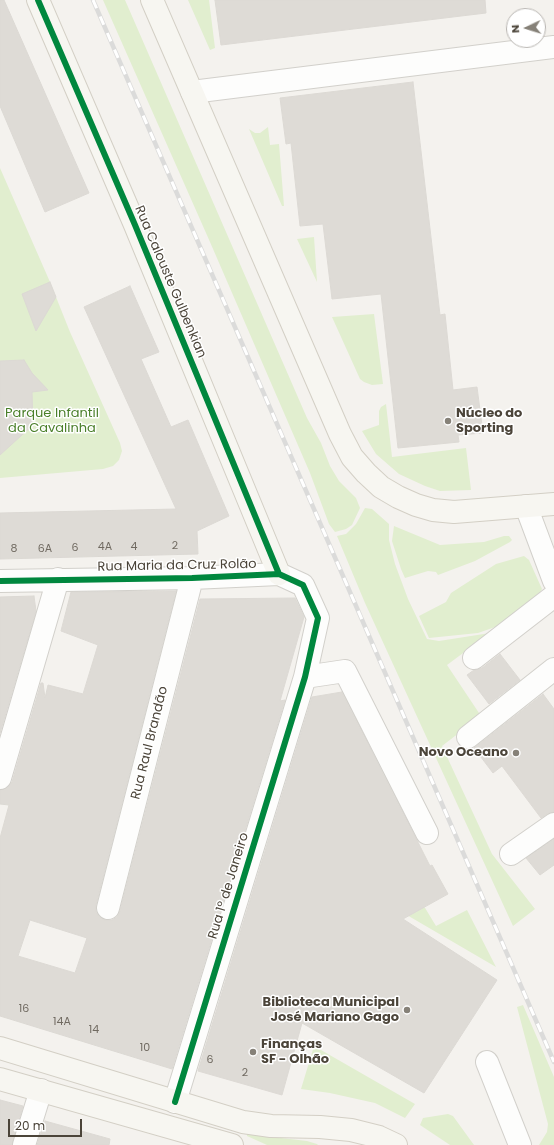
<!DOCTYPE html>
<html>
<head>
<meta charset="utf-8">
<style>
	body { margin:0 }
	#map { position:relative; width:554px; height:1145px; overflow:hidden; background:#f4f2ee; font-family:Poppins,sans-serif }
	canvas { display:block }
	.north { position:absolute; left:506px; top:8px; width:40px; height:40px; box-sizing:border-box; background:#fff; border:1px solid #b7b4b0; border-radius:50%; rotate:266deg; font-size:11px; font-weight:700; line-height:16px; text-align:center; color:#4b4439 }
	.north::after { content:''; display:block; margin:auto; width:14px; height:18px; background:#868178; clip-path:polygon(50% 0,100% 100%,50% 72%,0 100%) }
	.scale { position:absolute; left:8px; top:1119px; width:74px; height:18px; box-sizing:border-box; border:2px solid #4b4439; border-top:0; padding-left:5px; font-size:12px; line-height:14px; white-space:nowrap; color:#4b4439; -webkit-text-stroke:3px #fff; paint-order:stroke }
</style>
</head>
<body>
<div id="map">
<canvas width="554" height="1145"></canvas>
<div class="north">N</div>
<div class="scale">20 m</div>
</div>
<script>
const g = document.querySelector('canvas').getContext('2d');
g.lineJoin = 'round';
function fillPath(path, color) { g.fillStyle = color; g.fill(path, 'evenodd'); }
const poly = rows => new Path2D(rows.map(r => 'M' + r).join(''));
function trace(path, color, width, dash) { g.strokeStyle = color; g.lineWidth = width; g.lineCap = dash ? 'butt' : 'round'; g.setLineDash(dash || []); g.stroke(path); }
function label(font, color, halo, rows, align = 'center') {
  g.font = font + ' Poppins,sans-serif'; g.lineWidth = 3; g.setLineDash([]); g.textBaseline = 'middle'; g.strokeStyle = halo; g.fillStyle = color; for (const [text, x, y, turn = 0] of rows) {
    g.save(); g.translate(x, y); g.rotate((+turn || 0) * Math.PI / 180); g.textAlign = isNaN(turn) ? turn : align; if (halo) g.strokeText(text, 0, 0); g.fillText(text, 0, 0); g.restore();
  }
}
const green = poly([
	[103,0,125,0,307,418,321,443,330,466,339,481,356,498,360,508,352,525,346,529,335,532,329,524,310,473,210,242],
	[188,0,209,0,215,48,210,50],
	[268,127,270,145,279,144,284,206,282,206,249,129,255,133,260,133],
	[0,168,50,282,70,332,120,443,122,451,119,460,113,466,103,469,0,478],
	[314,237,317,282,297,239],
	[374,314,383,384,372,385,364,382,360,379,332,317],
	[386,404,392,457,466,448,471,490,440,491,425,486,399,474,376,454,362,431,379,425,379,411,381,407],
	[365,508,372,509,389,524,389,540,395,564,408,599,427,639,439,641,490,633,447,665,481,716,442,746,492,854,535,909,513,926,365,603,337,536,346,534,356,524],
	[394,526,440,545,484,542,504,536,509,536,512,540,510,542,475,561,438,575,436,572,428,571,405,578,401,569,392,541],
	[524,556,529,560,542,589,537,597,501,625,478,633,429,638,419,616,446,602,451,593,496,564],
	[413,888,436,926,467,910,496,967,400,911],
	[523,1005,554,1077,554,1145,539,1145,547,1132,548,1124,517,1007],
	[314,1046,415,1104,405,1118,375,1103,330,1093,301,1089],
	[448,1114,453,1116,474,1145,450,1145,420,1125,423,1118],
	[247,1134,307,1141,317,1144,318,1145,267,1145,247,1136]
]);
const building = poly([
	[0,0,4,0,89,193,45,212,0,106,0,0],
	[215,0,485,0,486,13,221,45,215,0],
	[413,82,440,315,445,314,453,390,477,387,483,433,458,435,459,442,398,448,381,294,332,299,323,224,300,226,291,143,286,144,280,98,413,82],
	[50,282,56,297,36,331,22,294,50,282],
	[130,286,159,352,141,359,171,427,188,420,229,516,197,531,198,554,0,559,0,513,176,509,84,307,130,286],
	[24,360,32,373,48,390,32,392,33,425,0,455,0,361,24,360],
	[176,591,96,905,96,911,99,917,105,920,112,920,117,917,120,911,200,599,295,598,304,617,280,701,285,700,172,1069,0,1016,0,838,9,805,0,804,0,790,8,787,12,782,41,683,43,683,45,698,48,685,83,694,98,645,61,631,71,592,176,591],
	[30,920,87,938,75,973,18,956,30,920],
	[34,596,36,611,0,733,0,597,34,596],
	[500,654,520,680,489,704,467,675,474,670,482,668,500,654],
	[342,692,430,866,432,865,448,894,403,919,497,980,424,1093,302,1023,282,1095,198,1071,312,697,342,692],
	[543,694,554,709,554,812,547,814,541,818,502,766,493,773,474,748,543,694],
	[554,839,554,865,540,875,526,858,554,839],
	[0,1100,23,1106,12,1145,0,1145,0,1100],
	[45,1121,110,1139,109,1145,37,1145,45,1121]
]);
const street = poly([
	[192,92,554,47],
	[526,506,554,581],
	[0,581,192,578,279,574,303,585,318,618,305,677,175,1102],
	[474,658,554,596],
	[305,677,345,671,427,833],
	[468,737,554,669],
	[0,778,58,579],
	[511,854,554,824],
	[108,908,192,578],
	[487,1062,520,1145],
	[24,1145,41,1090]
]);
const secondary = poly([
	[38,0,135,225,279,574],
	[152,0,340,434,352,457,366,473,381,487,398,497,416,505,433,510,454,512,554,504],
	[0,1048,243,1122,271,1126,320,1127,351,1130,379,1137,396,1145],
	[0,1079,232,1145]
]);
const rail = poly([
	[93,0,554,1062]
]);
const cycleway = poly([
	[38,0,135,225,279,574],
	[0,581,192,578,279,574,303,585,318,618,305,677,175,1102]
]);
const markers = [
	[448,421,4,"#868178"],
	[516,753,4,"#868178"],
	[407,1010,4,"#868178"],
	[253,1052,4,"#868178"]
];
const numberNames = [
	["2",175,546],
	["4A",105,547],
	["4",134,547],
	["6",75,548],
	["8",14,549],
	["6A",45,549],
	["16",24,1009],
	["14A",62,1022],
	["14",94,1030],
	["10",145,1048],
	["6",210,1060],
	["2",245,1073]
];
const streetNames = [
	["Rua Calouste Gulbenkian",170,282,67],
	["Rua Maria da Cruz Rolão",177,566,-1],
	["Rua Raul Brandão",150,743,-76],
	["Rua 1º de Janeiro",229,886,-73]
];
const parkNames = [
	["Parque Infantil",52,414],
	["da Cavalinha",52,429]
];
const poiNames = [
	["Núcleo do",456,414],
	["Sporting",456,429],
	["Novo Oceano",508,753,"right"],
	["Biblioteca Municipal",399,1003,"right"],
	["José Mariano Gago",399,1018,"right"],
	["Finanças",261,1045],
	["SF - Olhão",261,1060]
];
fillPath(green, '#e1eecf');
fillPath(building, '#dedbd6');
trace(building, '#dcd9d4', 1);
trace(street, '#d2d0cb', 24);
trace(secondary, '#d3cfc5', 24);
trace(street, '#fdfdfc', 22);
trace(secondary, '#f7f6f1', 22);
trace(rail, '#dbdbda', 4.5);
trace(rail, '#fff', 3, [9]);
trace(cycleway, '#00873e', 6);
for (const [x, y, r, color] of markers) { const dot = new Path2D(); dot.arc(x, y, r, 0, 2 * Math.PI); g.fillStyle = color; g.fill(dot); trace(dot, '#fff', 1.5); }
label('11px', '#706a61', null, numberNames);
label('13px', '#4b4439', '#fff', streetNames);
label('13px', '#4a7f2a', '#fff', parkNames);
label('bold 13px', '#4b4439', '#fff', poiNames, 'left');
</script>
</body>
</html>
